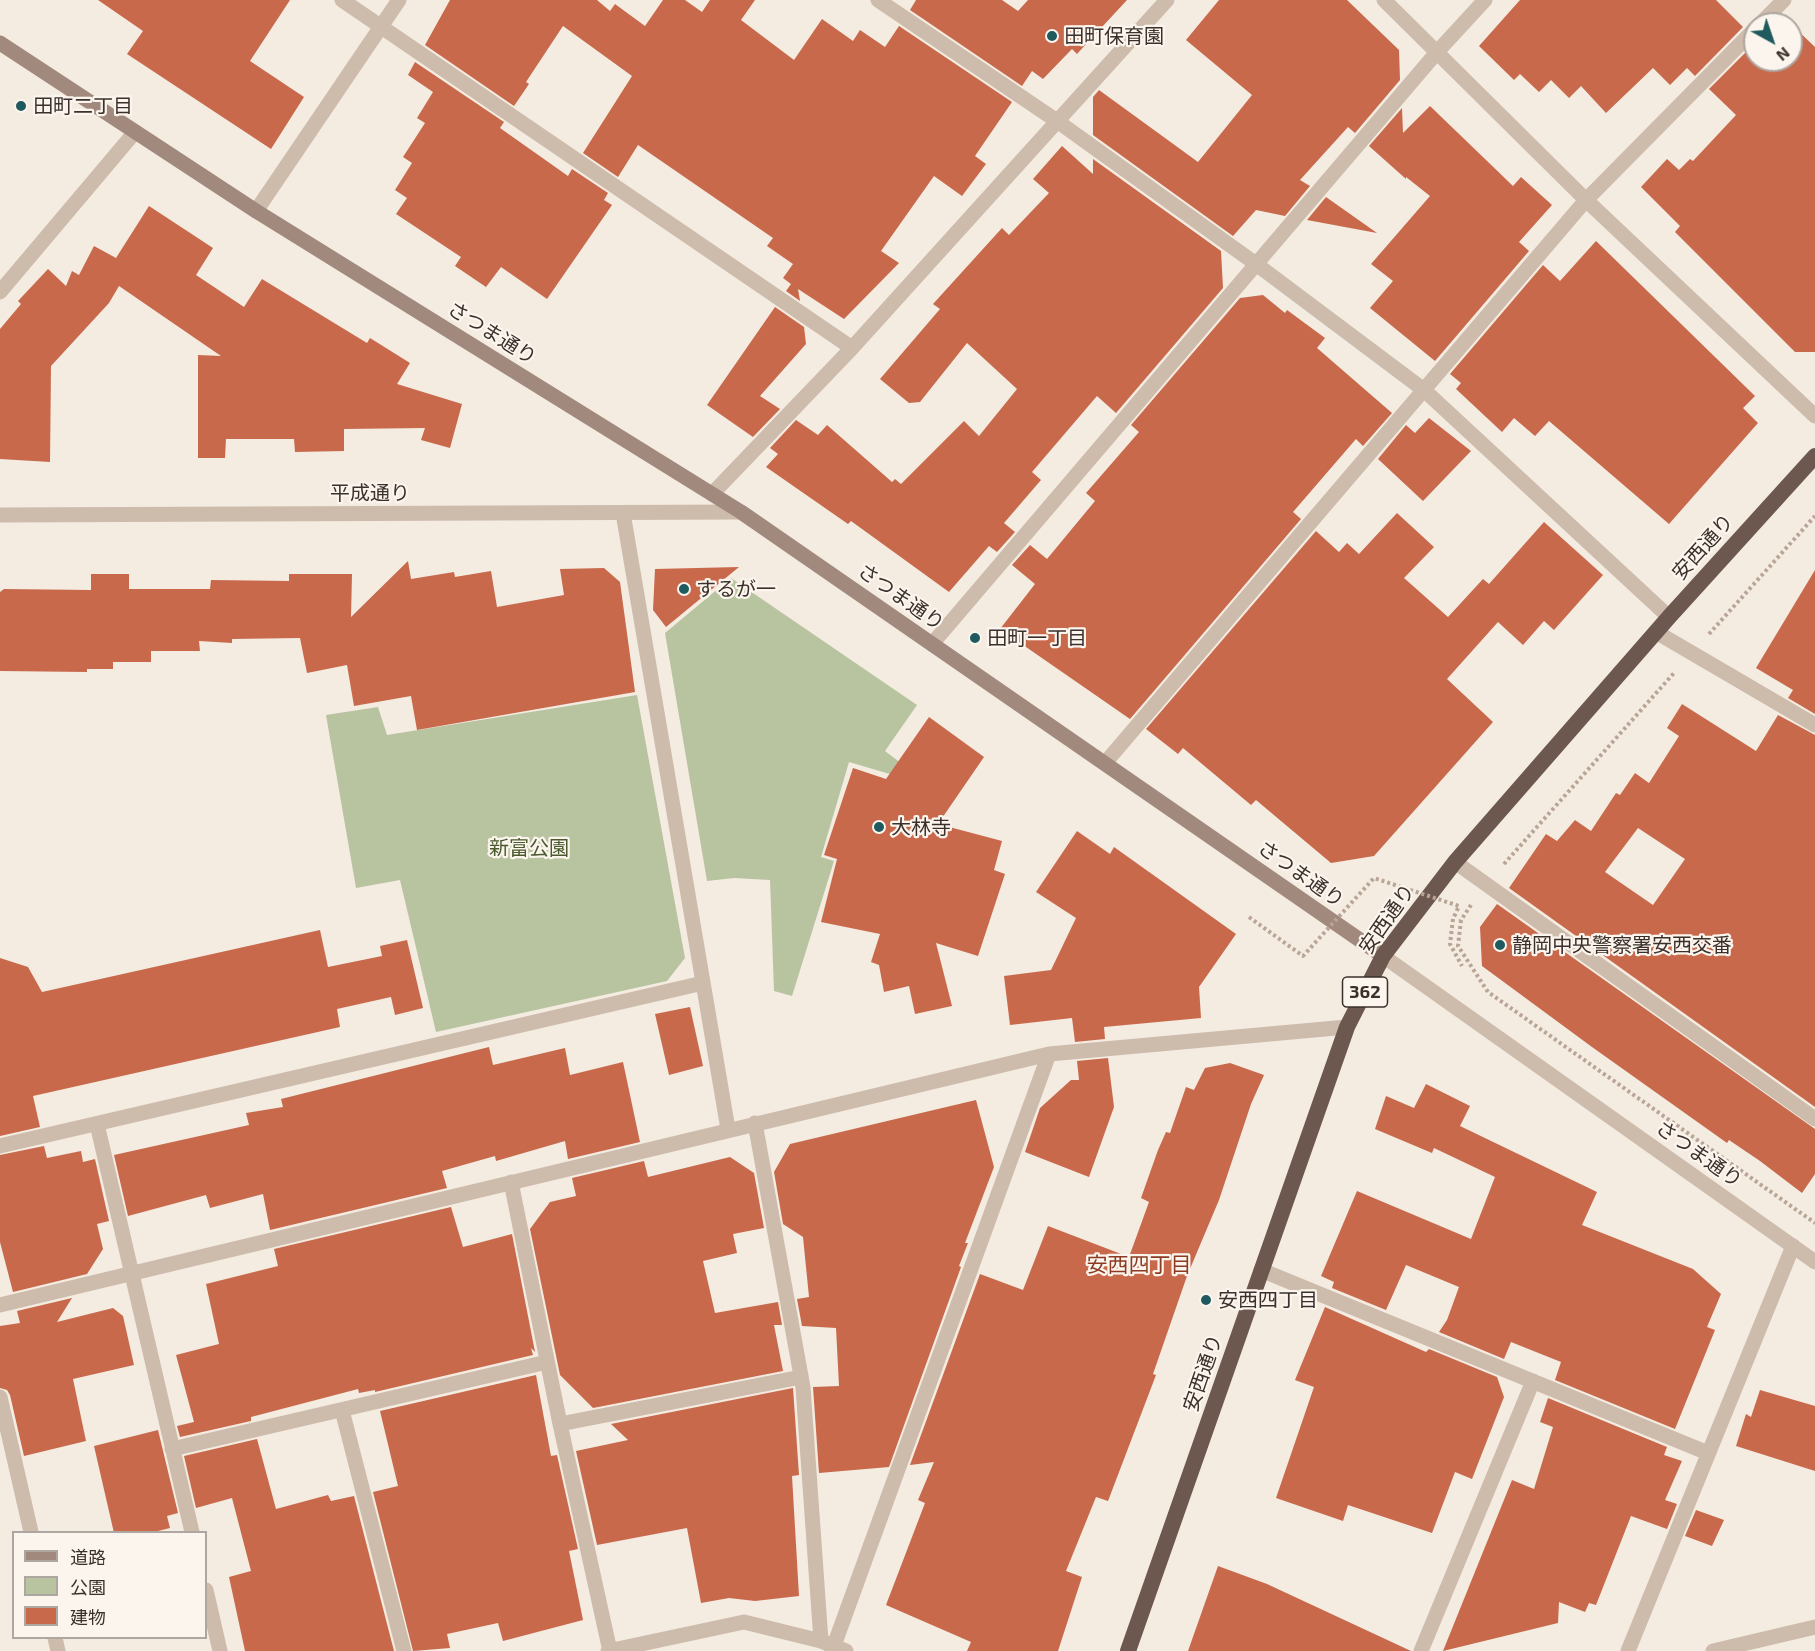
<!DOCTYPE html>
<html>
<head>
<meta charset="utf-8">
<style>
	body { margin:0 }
	#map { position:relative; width:1815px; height:1651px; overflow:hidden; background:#f4ebe1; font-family:"Exo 2","Noto Sans JP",sans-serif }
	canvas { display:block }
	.legend { position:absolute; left:12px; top:1531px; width:195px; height:108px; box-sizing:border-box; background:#fbf5ee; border:2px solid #aea6a0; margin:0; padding:8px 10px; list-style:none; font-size:18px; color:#3b302b }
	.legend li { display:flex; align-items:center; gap:12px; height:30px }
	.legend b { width:30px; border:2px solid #aea6a0 }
	.north { position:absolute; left:1743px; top:12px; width:60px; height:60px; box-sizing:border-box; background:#fbf5ee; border:2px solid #aea6a0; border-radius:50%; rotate:140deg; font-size:16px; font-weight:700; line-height:24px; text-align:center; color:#3b302b }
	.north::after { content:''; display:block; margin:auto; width:21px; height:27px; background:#1f5a5e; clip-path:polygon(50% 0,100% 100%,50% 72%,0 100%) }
</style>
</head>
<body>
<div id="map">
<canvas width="1815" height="1651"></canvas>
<ul class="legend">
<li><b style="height:8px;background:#a18a7d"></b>道路</li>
<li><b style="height:16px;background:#b8c4a0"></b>公園</li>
<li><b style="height:16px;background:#c8694b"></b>建物</li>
</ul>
<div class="north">N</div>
</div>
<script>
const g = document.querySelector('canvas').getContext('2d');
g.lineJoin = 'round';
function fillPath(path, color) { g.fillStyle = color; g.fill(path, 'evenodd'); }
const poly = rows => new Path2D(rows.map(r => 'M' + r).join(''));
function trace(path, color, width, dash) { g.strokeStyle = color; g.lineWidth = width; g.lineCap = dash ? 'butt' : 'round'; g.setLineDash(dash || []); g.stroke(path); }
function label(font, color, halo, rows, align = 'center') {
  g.font = font + ' "Exo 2","Noto Sans JP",sans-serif'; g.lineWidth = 4.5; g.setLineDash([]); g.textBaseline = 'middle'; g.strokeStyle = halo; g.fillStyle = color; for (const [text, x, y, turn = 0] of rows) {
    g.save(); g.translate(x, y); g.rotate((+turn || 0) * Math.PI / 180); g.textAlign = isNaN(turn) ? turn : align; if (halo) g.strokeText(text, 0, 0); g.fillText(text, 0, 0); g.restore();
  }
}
const green = poly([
	[731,578,917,705,885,751,906,767,900,777,849,762,821,857,834,861,792,996,774,991,770,880,734,878,707,881,665,633],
	[637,695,685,958,667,981,436,1032,400,880,356,888,326,715,378,707,387,735]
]);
const building = poly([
	[98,0,290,0,250,61,304,97,271,149,127,54,143,31],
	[450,0,597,0,610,11,615,4,645,26,663,0,685,0,702,12,710,0,755,0,741,20,794,60,822,19,853,41,860,30,885,47,899,26,1012,102,975,156,986,164,962,196,934,176,881,251,899,263,844,319,798,289,800,301,786,291,791,284,783,278,793,264,767,246,773,238,638,145,618,177,583,153,632,76,563,26,526,82,529,84,514,106,425,45],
	[916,0,1002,0,1018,11,1028,0,1127,0,1077,54,1072,49,1043,79,1032,71,1022,86,910,10],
	[1219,0,1347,0,1399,50,1400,80,1355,133,1348,127,1300,180,1310,186,1285,216,1256,210,1233,236,1093,135,1093,97,1099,90,1198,162,1252,95,1186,40],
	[1520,0,1716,0,1743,27,1695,76,1687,68,1670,85,1653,68,1606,113,1581,86,1569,98,1551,80,1539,92,1520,74,1514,80,1479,46],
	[1794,27,1815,47,1815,352,1795,352,1675,232,1680,226,1641,187,1667,159,1679,170,1690,159,1693,161,1736,115,1709,89,1755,43,1755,66,1761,60,1791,60,1791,29],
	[415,62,504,122,500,128,568,176,572,169,608,193,604,200,612,205,547,299,501,267,486,287,455,266,461,257,396,214,407,198,395,190,412,163,403,157,425,123,417,118,433,92,408,75],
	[1430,106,1513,186,1521,177,1552,205,1519,242,1529,251,1435,361,1370,308,1393,281,1371,264,1430,196,1406,177,1406,179,1369,146,1402,108,1403,133],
	[1062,146,1093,174,1093,159,1221,251,1223,288,1116,413,1097,396,1032,472,1041,480,1004,523,1015,532,997,552,989,546,949,592,851,521,848,524,766,467,778,454,770,448,796,420,818,435,827,425,892,482,895,479,901,484,964,421,979,436,1017,389,967,343,920,402,909,403,880,379,940,309,933,304,1002,228,1009,235,1049,193,1033,179],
	[1326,197,1377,233,1307,220],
	[149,206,213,248,196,275,244,307,262,279,367,343,370,338,410,363,397,384,462,404,450,448,421,440,425,428,344,429,344,451,295,452,294,439,226,439,225,458,198,458,198,355,221,356,119,286,109,303,51,366,50,462,0,459,0,329,21,304,18,301,48,269,66,286,72,271,79,275,94,246,116,258],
	[1596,241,1755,396,1743,408,1758,423,1669,524,1549,421,1535,436,1514,418,1502,432,1456,389,1461,383,1450,374,1543,265,1560,281],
	[1263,295,1285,313,1287,310,1325,338,1317,348,1392,413,1363,446,1356,439,1293,512,1301,519,1130,719,1000,629,1035,584,1012,565,1030,545,1047,559,1095,501,1086,493,1139,432,1131,425,1240,298],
	[775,307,804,327,806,344,760,396,780,409,753,437,707,405],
	[1429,418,1471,451,1423,501,1378,459,1406,425,1415,433],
	[1397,513,1434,547,1404,578,1448,617,1483,579,1489,584,1544,522,1603,575,1554,630,1544,621,1523,645,1498,622,1447,679,1493,722,1374,856,1331,863,1256,800,1251,805,1183,748,1178,754,1146,729,1316,531,1339,552,1347,543,1359,554],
	[408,561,411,579,454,572,455,577,491,571,497,607,564,595,560,569,604,568,620,582,635,692,417,730,411,696,354,706,347,665,307,673,300,638,232,639,232,643,199,641,200,651,151,651,151,662,113,662,113,669,87,669,87,672,0,671,0,592,4,589,91,590,91,574,129,574,129,589,210,589,211,580,289,581,289,574,352,574,351,617],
	[739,567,666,627,653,610,655,569],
	[1815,570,1815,714,1788,698,1793,690,1756,668],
	[1682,704,1756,751,1778,715,1815,735,1815,1107,1509,888,1546,834,1557,841,1575,820,1591,831,1616,793,1620,795,1635,773,1649,783,1679,736,1667,728],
	[1638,828,1685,859,1653,905,1605,872],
	[929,717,984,757,938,824,1002,841,994,870,1005,874,978,956,936,943,952,1006,915,1014,909,986,884,992,879,965,871,962,880,934,821,922,837,859,824,855,853,768,886,779],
	[1077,831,1110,854,1114,847,1236,934,1199,987,1201,1018,1104,1027,1105,1039,1075,1042,1072,1018,1010,1025,1004,976,1051,970,1076,918,1036,892],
	[1497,904,1815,1129,1815,1174,1802,1193,1760,1161,1729,1140,1727,1143,1592,1047,1482,966,1480,927],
	[320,930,328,967,382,956,380,946,407,940,423,1008,395,1015,391,997,337,1009,340,1027,33,1096,40,1127,0,1136,0,958,28,967,42,992],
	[690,1007,703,1066,669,1075,655,1014],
	[489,1047,493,1065,565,1048,570,1075,623,1062,640,1142,568,1159,565,1141,496,1161,495,1156,442,1171,447,1188,270,1230,263,1194,210,1208,206,1195,128,1216,114,1155,249,1125,246,1113,283,1107,281,1099],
	[1108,1058,1114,1107,1089,1177,1025,1152,1040,1108,1071,1080,1079,1080,1077,1061],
	[1230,1063,1264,1075,1251,1104,1219,1200,1187,1276,1153,1374,1156,1375,1108,1501,1096,1497,1066,1571,1082,1577,1058,1651,967,1651,971,1642,886,1605,925,1503,918,1500,934,1462,910,1465,980,1274,1023,1290,1048,1226,1129,1257,1149,1202,1141,1198,1158,1150,1166,1132,1170,1133,1186,1087,1194,1090,1205,1068],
	[1426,1084,1470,1106,1460,1126,1597,1192,1582,1225,1693,1269,1721,1294,1707,1327,1715,1330,1675,1429,1555,1380,1561,1362,1511,1342,1504,1359,1439,1332,1447,1320,1459,1287,1406,1265,1386,1310,1332,1288,1334,1282,1321,1276,1357,1191,1471,1239,1495,1177,1434,1148,1432,1153,1375,1129,1386,1096,1414,1108],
	[976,1100,994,1167,965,1243,968,1243,959,1266,961,1267,889,1467,819,1473,813,1387,839,1386,836,1328,802,1326,797,1299,809,1297,803,1237,783,1224,774,1172,790,1144],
	[44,1146,47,1158,81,1151,83,1162,95,1159,109,1221,97,1224,103,1249,87,1274,13,1292,0,1242,0,1155],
	[730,1157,754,1173,764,1228,733,1234,737,1253,703,1261,715,1313,778,1302,782,1325,774,1325,783,1371,593,1408,560,1375,530,1229,550,1202,576,1196,572,1178,644,1161,648,1177],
	[451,1207,463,1247,512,1234,535,1352,531,1348,533,1355,375,1392,375,1390,359,1393,358,1389,251,1417,251,1421,180,1437,177,1426,194,1422,176,1355,219,1344,206,1284,278,1266,274,1249],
	[72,1298,57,1322,113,1308,123,1316,134,1365,73,1379,86,1441,24,1456,10,1395,7,1390,0,1388,0,1326,20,1323,17,1311],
	[1325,1307,1426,1352,1429,1349,1497,1377,1504,1397,1472,1479,1455,1472,1432,1533,1348,1505,1343,1521,1276,1498,1314,1387,1295,1380],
	[536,1375,551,1456,557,1455,578,1549,569,1551,583,1620,503,1641,498,1623,447,1634,450,1648,413,1651,373,1492,398,1486,380,1411],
	[793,1388,799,1475,792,1476,799,1596,755,1601,729,1598,701,1603,687,1528,597,1545,576,1451,628,1440,611,1424],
	[1760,1390,1815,1406,1815,1471,1736,1446,1746,1414,1751,1417],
	[1548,1398,1667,1447,1664,1455,1682,1461,1665,1500,1677,1504,1667,1529,1631,1516,1596,1605,1589,1603,1585,1612,1559,1602,1558,1623,1443,1651,1512,1480,1534,1489,1553,1427,1540,1422],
	[158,1430,178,1513,167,1516,170,1528,150,1533,114,1533,94,1446],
	[257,1439,276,1509,328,1495,331,1501,354,1496,394,1651,245,1651,229,1577,251,1571,232,1498,196,1508,184,1456],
	[1696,1510,1724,1520,1712,1546,1685,1536],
	[1218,1566,1267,1584,1411,1651,1188,1651]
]);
const path = poly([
	[1709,634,1815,516],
	[1504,864,1674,673],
	[1471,905,1461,920,1458,946,1488,992,1815,1223]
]);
const minor = poly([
	[342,0,852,348],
	[878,0,1057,121,1256,264,1424,390,1669,617],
	[1384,0,1586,200,1815,416],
	[1760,24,1784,0],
	[256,211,399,0],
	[0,292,135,132],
	[712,494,852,348,1167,0],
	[623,513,728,1129],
	[1656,632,1815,725],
	[932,644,1438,51,1485,0],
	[1105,763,1586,200,1755,29],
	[1455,862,1815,1119],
	[755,1123,803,1387,821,1641],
	[97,1124,192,1532],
	[0,1146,703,983],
	[511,1182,560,1424,610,1651],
	[1261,1270,1708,1453],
	[0,1305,1049,1054,1347,1027],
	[0,1397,31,1532],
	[342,1410,404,1651],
	[560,1424,801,1377],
	[172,1449,547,1362],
	[206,1590,220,1651],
	[55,1638,58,1651],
	[608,1651,744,1622,821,1641,846,1651],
	[832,1651,1049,1054],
	[1421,1651,1533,1381],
	[1628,1651,1793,1246]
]);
const tertiary = poly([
	[0,515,741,512],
	[1383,956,1815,1262],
	[1713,1651,1815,1627]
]);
const secondary = poly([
	[0,43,256,211,741,512,1383,956,1379,965]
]);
const trunk = poly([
	[1128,1651,1347,1027,1383,956,1455,862,1669,617,1815,456]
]);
const pathBridge = poly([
	[1249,917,1303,956,1374,878,1459,906,1453,919,1450,944,1462,966]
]);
const markers = [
	[1052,36,6,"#1f5a5e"],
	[21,106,6,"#1f5a5e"],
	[684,589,6,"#1f5a5e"],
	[975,638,6,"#1f5a5e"],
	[879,827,6,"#1f5a5e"],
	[1500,945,6,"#1f5a5e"],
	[1206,1300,6,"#1f5a5e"]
];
const shields = [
	[1365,992,45]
];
const shieldNames = [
	["362",1365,992]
];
const poiNames = [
	["田町保育園",1064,36],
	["田町二丁目",33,106],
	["するが一",696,589],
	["田町一丁目",987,638],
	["大林寺",891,827],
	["静岡中央警察署安西交番",1512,945],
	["安西四丁目",1218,1300]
];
const streetNames = [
	["さつま通り",492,333,32],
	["平成通り",370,493],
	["安西通り",1703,547,-48],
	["さつま通り",901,597,35],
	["さつま通り",1301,874,35],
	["安西通り",1387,919,-55],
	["さつま通り",1699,1154,35],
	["安西通り",1203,1373,-71]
];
const parkNames = [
	["新富公園",529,848]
];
const neighbourhoodNames = [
	["安西四丁目",1139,1265]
];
fillPath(green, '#b8c4a0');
fillPath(building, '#c8694b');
trace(path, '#b9a596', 4, [3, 3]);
trace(minor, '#cdbbac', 15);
trace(tertiary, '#cdbbac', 15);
trace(secondary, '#a18a7d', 15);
trace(trunk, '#6c584f', 16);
trace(pathBridge, '#b9a596', 4, [3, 3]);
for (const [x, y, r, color] of markers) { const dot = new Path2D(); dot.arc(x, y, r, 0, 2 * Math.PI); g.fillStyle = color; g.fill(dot); trace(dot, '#fbf5ee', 2); }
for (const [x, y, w] of shields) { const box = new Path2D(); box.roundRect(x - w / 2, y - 15, w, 30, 4.5); g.fillStyle = '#fbf5ee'; g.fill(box); trace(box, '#3b302b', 1.5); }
label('bold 18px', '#3b302b', null, shieldNames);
label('20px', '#3b302b', '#fbf5ee', poiNames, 'left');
label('20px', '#3b302b', '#fbf5ee', streetNames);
label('20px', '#4a5a2e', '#fbf5ee', parkNames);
label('21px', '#8c3b22', '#fbf5ee', neighbourhoodNames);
</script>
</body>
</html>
